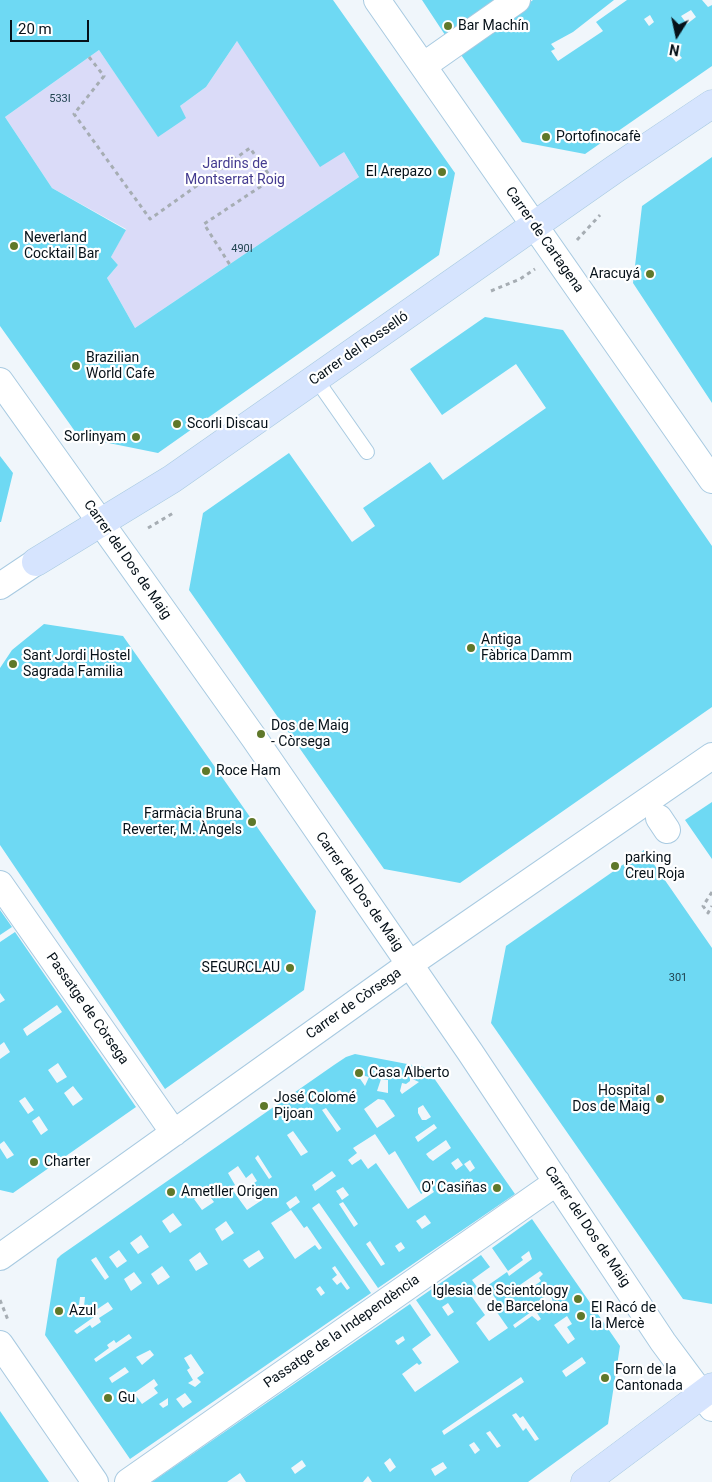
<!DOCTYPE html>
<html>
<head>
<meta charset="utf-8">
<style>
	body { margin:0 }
	#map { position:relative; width:712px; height:1482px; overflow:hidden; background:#f0f6fb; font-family:Roboto,sans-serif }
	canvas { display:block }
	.north { position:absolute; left:652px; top:10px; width:50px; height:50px; -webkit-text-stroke:4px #fff; paint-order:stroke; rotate:190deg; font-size:14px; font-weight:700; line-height:20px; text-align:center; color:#061119 }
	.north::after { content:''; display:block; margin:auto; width:18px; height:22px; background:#061119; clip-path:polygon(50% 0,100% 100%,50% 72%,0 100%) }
	.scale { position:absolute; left:10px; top:20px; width:79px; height:22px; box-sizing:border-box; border:2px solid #061119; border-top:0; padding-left:6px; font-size:15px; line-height:18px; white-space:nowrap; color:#061119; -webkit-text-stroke:4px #fff; paint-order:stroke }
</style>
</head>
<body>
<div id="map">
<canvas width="712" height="1482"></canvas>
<div class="north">N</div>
<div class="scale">20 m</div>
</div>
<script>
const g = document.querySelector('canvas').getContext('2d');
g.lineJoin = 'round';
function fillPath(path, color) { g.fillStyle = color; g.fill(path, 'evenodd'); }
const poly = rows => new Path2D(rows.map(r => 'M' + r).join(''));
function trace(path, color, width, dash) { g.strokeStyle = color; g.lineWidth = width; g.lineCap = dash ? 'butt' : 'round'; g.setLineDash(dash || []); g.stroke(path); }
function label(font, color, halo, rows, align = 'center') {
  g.font = font + ' Roboto,sans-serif'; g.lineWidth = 4.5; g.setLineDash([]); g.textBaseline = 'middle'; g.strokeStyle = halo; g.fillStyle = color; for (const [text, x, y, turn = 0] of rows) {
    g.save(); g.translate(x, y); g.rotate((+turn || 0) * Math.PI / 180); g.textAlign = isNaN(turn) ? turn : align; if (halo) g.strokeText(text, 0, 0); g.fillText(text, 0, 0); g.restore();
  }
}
const green = poly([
	[237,41,344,152,359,177,135,328,107,278,118,265,111,257,126,229,52,188,5,117,99,50,158,136,180,106,206,87]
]);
const building = poly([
	[0,0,333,0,455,173,439,255,158,453,79,437,0,326],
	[237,41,320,167,344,152,359,177,135,328,107,278,118,265,111,257,126,230,52,188,5,117,99,50,158,137,186,118,180,106,206,87],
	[422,0,509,0,449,41],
	[533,0,614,0,573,32,551,44,555,49,551,51,558,61,603,31,596,22,627,0,702,0,708,7,712,5,712,66,585,154,522,142,459,52],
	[691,10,696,17,687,24,681,16],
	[650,15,654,22,649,26,644,19],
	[676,51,682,58,676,62,670,55],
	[712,157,712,403,633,283,642,206],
	[485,317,563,330,712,546,712,707,460,883,384,869,189,590,203,513,289,453,352,542,375,526,363,508,430,462,443,480,546,408,516,364,442,415,410,369],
	[0,456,13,473,1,522,0,522],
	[44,624,123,636,316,911,304,990,165,1089,0,845,0,668,12,650],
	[712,802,712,859,685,820],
	[644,850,712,948,712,1304,683,1299,491,1023,506,946],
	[0,910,12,927,0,935],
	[15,932,136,1107,13,1193,0,1190,0,1148,7,1159,14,1155,4,1141,0,1144,0,1059,10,1052,4,1042,0,1045,0,1003,5,1000,0,993,0,942],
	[57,1005,62,1012,27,1036,23,1029],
	[58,1063,67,1077,57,1083,48,1070],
	[73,1086,83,1099,73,1106,64,1093],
	[25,1097,34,1110,28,1114,19,1101],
	[39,1116,48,1130,41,1135,32,1121],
	[355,1054,423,1067,429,1071,515,1194,378,1288,319,1203,312,1208,371,1293,130,1459,45,1335,57,1259,61,1255,334,1065,346,1057],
	[356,1067,362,1068,365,1076,369,1077,365,1086,354,1070],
	[410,1078,419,1082,402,1094,400,1091,402,1083,406,1084,410,1081],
	[381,1079,388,1080,388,1093,377,1091],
	[340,1090,343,1094,343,1099,332,1103,328,1098],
	[378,1099,384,1100,395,1116,377,1128,364,1109],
	[423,1105,431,1117,426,1120,422,1120,418,1113,418,1108],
	[326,1108,341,1129,337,1132,322,1110],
	[434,1124,437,1128,418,1142,415,1137],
	[293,1131,308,1152,301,1156,287,1135],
	[375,1134,389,1155,395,1151,421,1194,431,1187,434,1192,408,1209,376,1163,368,1169,361,1159,352,1165,348,1160,357,1153,353,1148],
	[446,1140,451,1148,433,1161,429,1158,426,1154],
	[258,1155,272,1177,269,1179,255,1158],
	[458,1158,463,1165,456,1170,451,1163],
	[470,1160,475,1168,470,1172,464,1164],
	[238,1166,246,1178,252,1173,257,1181,251,1185,262,1200,247,1210,231,1188,235,1185,228,1173],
	[332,1171,336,1176,315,1191,312,1185],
	[476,1182,481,1190,475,1195,469,1187],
	[343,1187,349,1195,342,1200,336,1191],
	[206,1191,214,1202,202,1210,194,1199],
	[296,1196,300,1202,290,1209,286,1203],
	[343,1202,358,1224,354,1227,339,1204],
	[291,1210,304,1228,307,1226,322,1248,319,1250,315,1245,295,1259,271,1223],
	[173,1213,182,1225,170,1233,162,1221],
	[425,1215,431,1223,422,1229,416,1221],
	[226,1221,234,1233,222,1241,215,1229],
	[141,1235,149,1247,138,1254,130,1243],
	[370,1241,385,1264,381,1266,366,1244],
	[401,1242,405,1248,399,1252,395,1246],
	[119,1250,127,1261,117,1268,109,1257],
	[259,1250,264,1258,249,1268,243,1260],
	[200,1252,208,1264,196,1271,189,1260],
	[96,1257,109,1277,105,1280,91,1260],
	[162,1266,170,1277,158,1285,151,1274],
	[335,1266,350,1288,347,1290,341,1282,337,1285,332,1279,337,1275,332,1268],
	[134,1272,142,1283,131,1291,124,1279],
	[320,1286,325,1293,321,1296,316,1289],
	[80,1297,85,1297,84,1306,79,1305],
	[108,1302,113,1309,99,1318,101,1322,92,1328,90,1325,77,1334,74,1331,98,1314,96,1310],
	[129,1334,132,1338,96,1362,94,1359,109,1348,107,1345,114,1340,116,1343],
	[150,1350,154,1355,142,1365,136,1357],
	[191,1354,204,1373,197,1378,201,1382,195,1387,188,1383,193,1380,187,1370,190,1368,184,1358],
	[125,1367,129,1372,112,1383,109,1378],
	[154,1379,158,1385,154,1388,158,1393,142,1404,134,1393],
	[185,1393,192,1402,183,1408,176,1399],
	[168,1398,168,1405,163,1408,159,1404],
	[532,1219,620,1346,608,1424,528,1482,372,1482,368,1476,363,1482,246,1482,240,1473,227,1482,152,1482,410,1304,431,1335,412,1349,422,1363,419,1365,417,1363,402,1374,415,1392,459,1362,416,1300,481,1255,490,1267,472,1280,480,1291,472,1297,485,1315,476,1323,489,1341,508,1328,494,1308,500,1305,487,1286,507,1272,509,1276,532,1259,529,1251,521,1257,523,1260,508,1271,492,1248],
	[540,1271,543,1274,539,1278,541,1281,522,1295,517,1287],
	[550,1293,553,1302,537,1313,541,1319,538,1321,532,1316,515,1328,513,1325,531,1312,528,1308],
	[448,1303,454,1312,448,1316,442,1307],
	[567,1316,572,1324,567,1327,575,1339,568,1344,554,1325],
	[403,1336,405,1340,398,1345,395,1341],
	[582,1357,586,1363,566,1377,562,1371],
	[521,1377,524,1382,444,1435,442,1431],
	[516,1413,520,1418,523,1416,539,1439,535,1441,526,1428,523,1431,512,1415],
	[490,1431,501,1446,497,1448,486,1433],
	[474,1442,480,1450,475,1454,469,1445],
	[390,1458,396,1467,390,1472,384,1463],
	[302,1460,306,1466,295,1474,291,1468],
	[443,1462,447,1468,435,1476,431,1469],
	[0,1411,49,1482,0,1482]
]);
const path = poly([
	[89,57,104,76,74,114,150,219,250,148,272,179,204,224,230,265],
	[577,240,600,215],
	[491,291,520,279,535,269],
	[148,528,175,512],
	[712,892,703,906,708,913,712,906],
	[0,1300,8,1320]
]);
const lane = poly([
	[316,379,367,452]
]);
const street = poly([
	[377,0,712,480],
	[423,66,517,0],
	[0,381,254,738,470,1052,663,1342,712,1408],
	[0,586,36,562],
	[659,818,667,830],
	[0,884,174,1133],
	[0,1257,410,964,712,756],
	[0,1344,95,1482],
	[128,1482,557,1182]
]);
const secondary = poly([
	[36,562,172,479,615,169,712,104],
	[585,1482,712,1387]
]);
const markers = [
	[448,26,5,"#5f782a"],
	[546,137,5,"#5f782a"],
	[442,172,5,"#5f782a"],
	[14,246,5,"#5f782a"],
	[650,274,5,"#5f782a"],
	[76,366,5,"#5f782a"],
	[177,424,5,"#5f782a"],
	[136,437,5,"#5f782a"],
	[471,648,5,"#5f782a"],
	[13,664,5,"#5f782a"],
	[261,734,5,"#5f782a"],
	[206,771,5,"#5f782a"],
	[252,822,5,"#5f782a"],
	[615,866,5,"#5f782a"],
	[290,968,5,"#5f782a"],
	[359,1073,5,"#5f782a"],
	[660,1099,5,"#5f782a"],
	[264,1106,5,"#5f782a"],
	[34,1162,5,"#5f782a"],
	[497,1188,5,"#5f782a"],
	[171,1192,5,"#5f782a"],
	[578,1299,5,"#5f782a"],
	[59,1311,5,"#5f782a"],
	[581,1316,5,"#5f782a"],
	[605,1378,5,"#5f782a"],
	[108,1398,5,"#5f782a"]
];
const numberNames = [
	["533I",60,99],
	["490I",242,249],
	["301",678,978]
];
const poiNames = [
	["Bar Machín",458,26],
	["Portofinocafè",556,137],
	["El Arepazo",432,172,"right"],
	["Neverland",24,238],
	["Cocktail Bar",24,254],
	["Aracuyá",640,274,"right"],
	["Brazilian",86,358],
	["World Cafe",86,374],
	["Scorli Discau",187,424],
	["Sorlinyam",126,437,"right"],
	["Antiga",481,640],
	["Fàbrica Damm",481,656],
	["Sant Jordi Hostel",23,656],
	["Sagrada Familia",23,672],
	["Dos de Maig",271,726],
	["- Còrsega",271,742],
	["Roce Ham",216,771],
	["Farmàcia Bruna",242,814,"right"],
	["Reverter, M. Àngels",242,830,"right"],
	["parking",625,858],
	["Creu Roja",625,874],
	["SEGURCLAU",280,968,"right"],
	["Casa Alberto",369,1073],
	["Hospital",650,1091,"right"],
	["Dos de Maig",650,1107,"right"],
	["José Colomé",274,1098],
	["Pijoan",274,1114],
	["Charter",44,1162],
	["O' Casiñas",487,1188,"right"],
	["Ametller Origen",181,1192],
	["Iglesia de Scientology",568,1291,"right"],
	["de Barcelona",568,1307,"right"],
	["El Racó de",591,1308],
	["la Mercè",591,1324],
	["Azul",69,1311],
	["Forn de la",615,1370],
	["Cantonada",615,1386],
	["Gu",118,1398]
];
const parkNames = [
	["Jardins de",235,164],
	["Montserrat Roig",235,180]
];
const streetNames = [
	["Carrer de Cartagena",544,240,55],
	["Carrer del Rosselló",359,349,-35],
	["Carrer del Dos de Maig",127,560,55],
	["Carrer del Dos de Maig",359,892,55],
	["Carrer de Còrsega",354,1004,-35],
	["Passatge de Còrsega",87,1009,55],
	["Carrer del Dos de Maig",587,1227,56],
	["Passatge de la Independència",342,1332,-35]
];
fillPath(green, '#dadbf8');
fillPath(building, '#6ed9f3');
trace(lane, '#a8cae1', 16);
trace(street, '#a8cae1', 28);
trace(secondary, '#a8cae1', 29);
trace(path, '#a6adb3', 3, [4, 4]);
trace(lane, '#fff', 14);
trace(street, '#fff', 26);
trace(secondary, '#d6e4fe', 28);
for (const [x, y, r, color] of markers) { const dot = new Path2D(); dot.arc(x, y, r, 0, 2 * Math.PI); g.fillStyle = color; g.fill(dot); trace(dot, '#fff', 2); }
label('11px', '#204350', null, numberNames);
label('14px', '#061119', '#fff', poiNames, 'left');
label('14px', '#443b90', '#fff', parkNames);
label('14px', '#061119', '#fff', streetNames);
</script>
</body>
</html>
